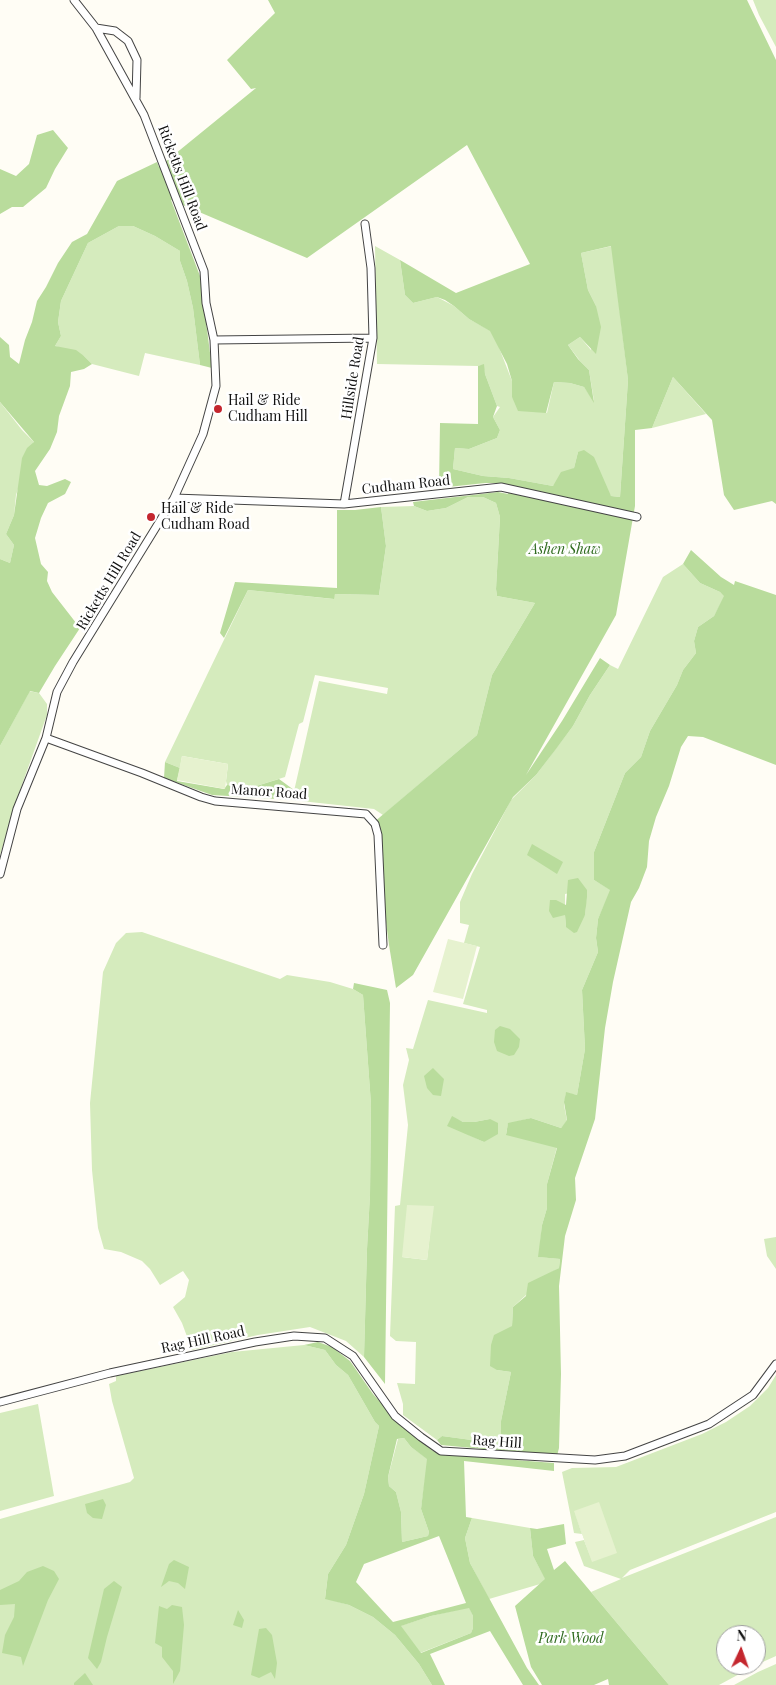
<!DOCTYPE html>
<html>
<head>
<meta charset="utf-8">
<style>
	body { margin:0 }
	#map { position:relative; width:776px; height:1685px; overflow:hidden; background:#fffdf5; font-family:"Playfair Display",serif }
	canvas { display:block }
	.north { position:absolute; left:716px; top:1625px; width:50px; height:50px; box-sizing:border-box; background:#fff; border:1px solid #a0a0a0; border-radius:50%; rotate:3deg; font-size:14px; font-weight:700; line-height:20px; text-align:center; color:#111 }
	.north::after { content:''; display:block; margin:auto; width:18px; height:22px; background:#c4262e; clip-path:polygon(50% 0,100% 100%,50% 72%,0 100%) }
</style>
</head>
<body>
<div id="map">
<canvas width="776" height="1685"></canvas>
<div class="north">N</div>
</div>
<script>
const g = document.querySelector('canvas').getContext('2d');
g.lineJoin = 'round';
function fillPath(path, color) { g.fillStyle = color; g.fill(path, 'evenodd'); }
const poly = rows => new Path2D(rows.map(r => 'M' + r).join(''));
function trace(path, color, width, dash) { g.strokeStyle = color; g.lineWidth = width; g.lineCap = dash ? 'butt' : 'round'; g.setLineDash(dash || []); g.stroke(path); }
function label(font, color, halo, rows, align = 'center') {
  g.font = font + ' "Playfair Display",serif'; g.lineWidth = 5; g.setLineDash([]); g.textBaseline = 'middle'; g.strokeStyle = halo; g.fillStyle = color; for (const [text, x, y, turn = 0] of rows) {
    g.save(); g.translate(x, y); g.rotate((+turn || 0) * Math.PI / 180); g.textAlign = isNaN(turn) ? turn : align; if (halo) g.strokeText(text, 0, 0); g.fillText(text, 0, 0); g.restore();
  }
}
const green = poly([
	[753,0,776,0,776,47,759,15],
	[119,226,133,226,155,236,180,251,180,261,187,281,193,308,200,365,145,353,139,376,92,364,84,356,55,346,61,336,58,322,61,301,88,243],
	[375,246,400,260,405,295,413,303,437,297,454,306,469,319,493,332,512,381,512,397,547,413,554,382,570,383,584,387,594,401,589,370,580,361,568,345,580,337,591,350,596,306,588,290,581,253,612,246,628,380,620,497,611,496,578,452,574,468,553,486,509,478,483,476,453,469,455,448,469,449,497,438,500,430,493,417,500,407,497,406,485,374,483,365,478,366,377,364],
	[673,377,706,414,652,428],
	[0,402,22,430,34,442,16,495,14,515,6,534,14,545,10,563,0,559],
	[468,497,483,497,496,503,500,517,496,589,497,596,535,603,492,675,477,735,383,815,374,809,292,800,319,681,387,694,388,688,315,675,303,722,299,724,285,777,253,787,227,785,226,781,228,764,182,756,180,768,165,762,248,590,333,599,335,594,379,595,386,546,381,507,414,506,427,511,446,508],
	[683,564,700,583,720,592,725,596,714,616,698,627,694,641,696,653,683,670,677,685,650,731,641,757,625,773,594,852,594,880,611,890,598,919,596,938,598,952,582,990,585,1049,577,1095,566,1093,564,1105,567,1121,561,1128,531,1118,508,1124,506,1134,557,1147,547,1184,547,1208,542,1225,539,1257,560,1259,559,1268,550,1273,513,1307,512,1326,497,1370,511,1372,501,1421,501,1444,442,1436,437,1440,403,1415,403,1404,397,1383,415,1384,416,1342,396,1341,390,1336,395,1206,400,1205,408,1125,403,1085,409,1060,406,1048,413,1049,428,1000,487,1013,487,1010,463,1004,480,947,464,943,469,925,460,923,460,902,472,874,511,800,536,775,573,726,590,695,610,665,618,669,663,577],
	[587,890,585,915,566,927,565,915,565,894],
	[452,1117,463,1122,474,1122,490,1119,484,1142,469,1135],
	[433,1206,427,1260,402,1257],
	[28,691,39,693,47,704,47,715,19,793,0,855,0,746,28,694],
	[142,932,280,979,287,975,330,982,353,989,363,995,371,1104,370,1195,367,1249,364,1357,346,1341,310,1327,258,1335,192,1350,182,1323,173,1307,185,1297,189,1280,183,1271,160,1285,150,1269,142,1261,121,1252,104,1249,98,1228,92,1170,90,1103,103,972,116,943,126,933],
	[776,1237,776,1269,767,1256,764,1239],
	[304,1345,325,1350,336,1365,348,1375,375,1422,379,1426,364,1494,346,1545,328,1574,325,1598,349,1605,373,1617,395,1635,419,1664,432,1685,0,1685,0,1519,130,1482,134,1478,112,1401,109,1384,116,1381,116,1376,232,1352],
	[776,1375,776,1512,630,1570,622,1578,776,1517,776,1656,756,1665,756,1635,726,1635,726,1665,756,1665,719,1685,669,1685,591,1592,621,1579,584,1566,575,1542,584,1540,592,1561,574,1511,582,1534,574,1533,562,1472,572,1468,616,1467,702,1434,726,1422,750,1406,768,1388],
	[38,1404,54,1496,0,1511,0,1413],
	[404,1438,411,1447,428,1459,421,1509,429,1532,428,1536,402,1542,401,1512,396,1492,389,1486,388,1477,398,1439],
	[472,1518,530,1528,533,1556,547,1582,489,1599,470,1563,465,1538],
	[469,1607,473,1616,473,1628,471,1633,420,1653,400,1626,431,1616],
	[776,1664,776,1685,734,1685,758,1672]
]);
const forest = poly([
	[268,0,747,0,776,60,776,504,772,501,734,510,724,495,712,420,673,377,652,428,635,430,635,506,616,615,526,775,562,721,600,658,610,665,590,695,573,726,556,749,536,775,513,797,413,975,396,988,389,945,373,823,477,735,492,675,535,603,497,596,496,589,500,517,496,503,483,497,468,497,446,508,427,511,414,506,413,502,498,492,508,494,509,485,500,483,485,483,439,488,440,423,478,424,478,366,484,364,485,374,497,406,493,417,500,430,497,438,469,449,455,448,453,469,483,476,509,478,553,486,561,472,574,468,578,452,584,450,594,457,611,496,620,497,628,380,611,246,581,253,588,290,596,306,601,327,596,354,580,337,568,345,578,359,589,370,594,403,584,387,570,383,554,382,546,413,518,411,512,397,512,381,507,364,490,331,469,319,454,306,445,300,437,297,413,303,405,295,400,260,456,293,530,264,467,145,307,258,171,200,200,276,212,368,200,365,193,308,187,281,180,261,180,251,155,236,133,226,119,226,88,243,61,301,58,322,61,336,55,346,76,350,84,356,92,364,84,369,71,372,70,386,59,416,57,432,50,449,35,471,39,485,47,486,65,479,71,482,65,494,48,503,41,518,35,538,41,564,48,572,47,581,52,592,80,628,55,666,39,693,30,691,0,746,0,559,10,563,14,545,6,534,14,515,22,458,27,448,34,442,0,402,0,337,9,345,10,357,19,364,25,340,32,322,37,301,46,287,58,263,72,242,87,234,117,181,157,162,159,167,256,88,251,89,227,60,275,13],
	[53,130,68,148,55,169,46,188,23,207,12,207,0,214,0,169,16,176,29,164,37,135],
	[381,507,386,546,379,595,335,594,334,599,248,590,224,638,220,633,235,582,337,588,337,510,355,510],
	[691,550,721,577,734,585,735,581,776,595,776,765,703,737,688,736,681,747,669,786,656,817,649,841,647,867,639,888,631,902,613,982,605,1028,595,1119,575,1178,576,1200,565,1236,559,1286,561,1374,559,1448,557,1456,441,1445,437,1440,442,1436,501,1444,501,1421,511,1372,497,1370,490,1366,491,1345,494,1335,512,1326,513,1307,526,1296,528,1283,559,1268,560,1259,538,1257,542,1225,547,1208,547,1184,557,1148,506,1135,508,1123,531,1118,561,1128,567,1120,564,1102,566,1092,577,1095,585,1049,582,990,598,952,596,938,598,919,610,890,594,880,594,852,625,773,641,757,650,731,677,685,683,670,696,653,694,641,698,627,714,616,724,596,720,592,700,583,683,564],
	[165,762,180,768,177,781,224,789,227,785,253,787,279,779,294,790,292,800,212,795,164,778],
	[532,844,563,862,557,874,527,855],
	[578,878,587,890,587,897,585,915,577,932,574,933,566,927,565,915,553,918,549,911,550,900,556,900,566,905,568,880],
	[354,983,387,990,390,1003,385,1384,364,1357,367,1249,370,1195,371,1104,363,995,353,989],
	[500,1026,510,1029,520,1039,519,1047,514,1055,509,1056,497,1051,494,1042,495,1030],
	[433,1068,444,1079,441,1096,433,1095,427,1088,424,1076],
	[452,1116,463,1122,474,1122,490,1119,498,1123,498,1134,484,1142,447,1126],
	[318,1342,332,1347,350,1361,373,1394,392,1415,407,1429,433,1451,452,1455,554,1463,554,1471,464,1461,466,1517,472,1518,465,1538,470,1563,527,1668,539,1685,523,1685,490,1631,430,1654,445,1685,432,1685,419,1664,395,1635,373,1617,349,1605,325,1599,328,1574,346,1545,364,1494,379,1426,375,1422,348,1375,336,1365,325,1350,304,1345],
	[404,1438,411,1447,427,1459,421,1509,429,1532,428,1536,402,1542,401,1512,396,1492,389,1486,388,1477,397,1439],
	[439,1536,466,1603,393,1622,356,1582,364,1564],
	[469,1608,473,1616,473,1628,471,1633,421,1653,401,1626,431,1616],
	[103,1499,106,1505,102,1519,93,1518,87,1513,85,1504],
	[564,1524,566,1544,547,1549,554,1570,565,1561,669,1685,609,1685,608,1679,594,1685,542,1685,531,1667,515,1606,545,1579,533,1556,530,1528,537,1529],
	[174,1560,189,1567,185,1589,178,1583,169,1581,161,1587,169,1564],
	[43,1566,54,1571,59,1579,48,1600,23,1666,21,1657,2,1653,5,1635,14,1617,15,1604,0,1605,0,1590,19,1581,27,1572],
	[114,1581,122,1587,107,1637,101,1662,97,1669,88,1658,104,1589],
	[172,1605,182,1607,184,1625,180,1671,173,1684,173,1671,162,1657,162,1647,155,1643,159,1606,167,1609],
	[238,1610,244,1620,242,1628,233,1625],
	[266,1628,272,1635,277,1663,275,1679,271,1672,259,1678,251,1675,259,1629],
	[85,1673,93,1685,74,1685,74,1683]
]);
const pitch = poly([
	[182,756,228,764,225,789,177,780],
	[448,939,477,946,463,999,433,992],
	[407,1205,434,1206,427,1260,402,1257],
	[599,1502,617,1553,592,1562,574,1511]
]);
const street = poly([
	[96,28,115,31,128,41,137,60,136,98],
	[214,340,373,338],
	[174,498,344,504,501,487,637,517],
	[344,504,373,338,371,268,365,224],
	[46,738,142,773,201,797,215,801,366,814,375,824,378,835,383,945],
	[0,874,17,809,46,738,57,692,73,662,174,498,203,434,216,386,214,340,206,303,204,271,144,115,96,28,74,0],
	[0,1402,110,1373,255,1342,294,1336,325,1338,353,1356,395,1416,421,1437,441,1451,595,1460,625,1456,709,1424,753,1395,776,1364]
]);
const markers = [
	[218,409,5,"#c4262e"],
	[151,517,5,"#c4262e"]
];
const streetNames = [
	["Ricketts Hill Road",182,178,69],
	["Hillside Road",353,378,-81],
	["Cudham Road",406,485,-6],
	["Ricketts Hill Road",109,581,-59],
	["Manor Road",269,792,4],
	["Rag Hill Road",203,1340,-12],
	["Rag Hill",497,1442,4]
];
const poiNames = [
	["Hail & Ride",228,401],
	["Cudham Hill",228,417],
	["Hail & Ride",161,509],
	["Cudham Road",161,525]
];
const parkNames = [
	["Ashen Shaw",565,550],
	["Park Wood",571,1639]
];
fillPath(green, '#d5ebbd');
fillPath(forest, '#b9dc9c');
fillPath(pitch, '#e6f2cf');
trace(street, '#444', 9);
trace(street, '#fff', 7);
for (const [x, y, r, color] of markers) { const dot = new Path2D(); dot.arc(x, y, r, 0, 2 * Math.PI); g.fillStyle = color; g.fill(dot); trace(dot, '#fff', 2); }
label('14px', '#111', '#fff', streetNames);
label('14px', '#111', '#fff', poiNames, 'left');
label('italic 14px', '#2f6b1f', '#fff', parkNames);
</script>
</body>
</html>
